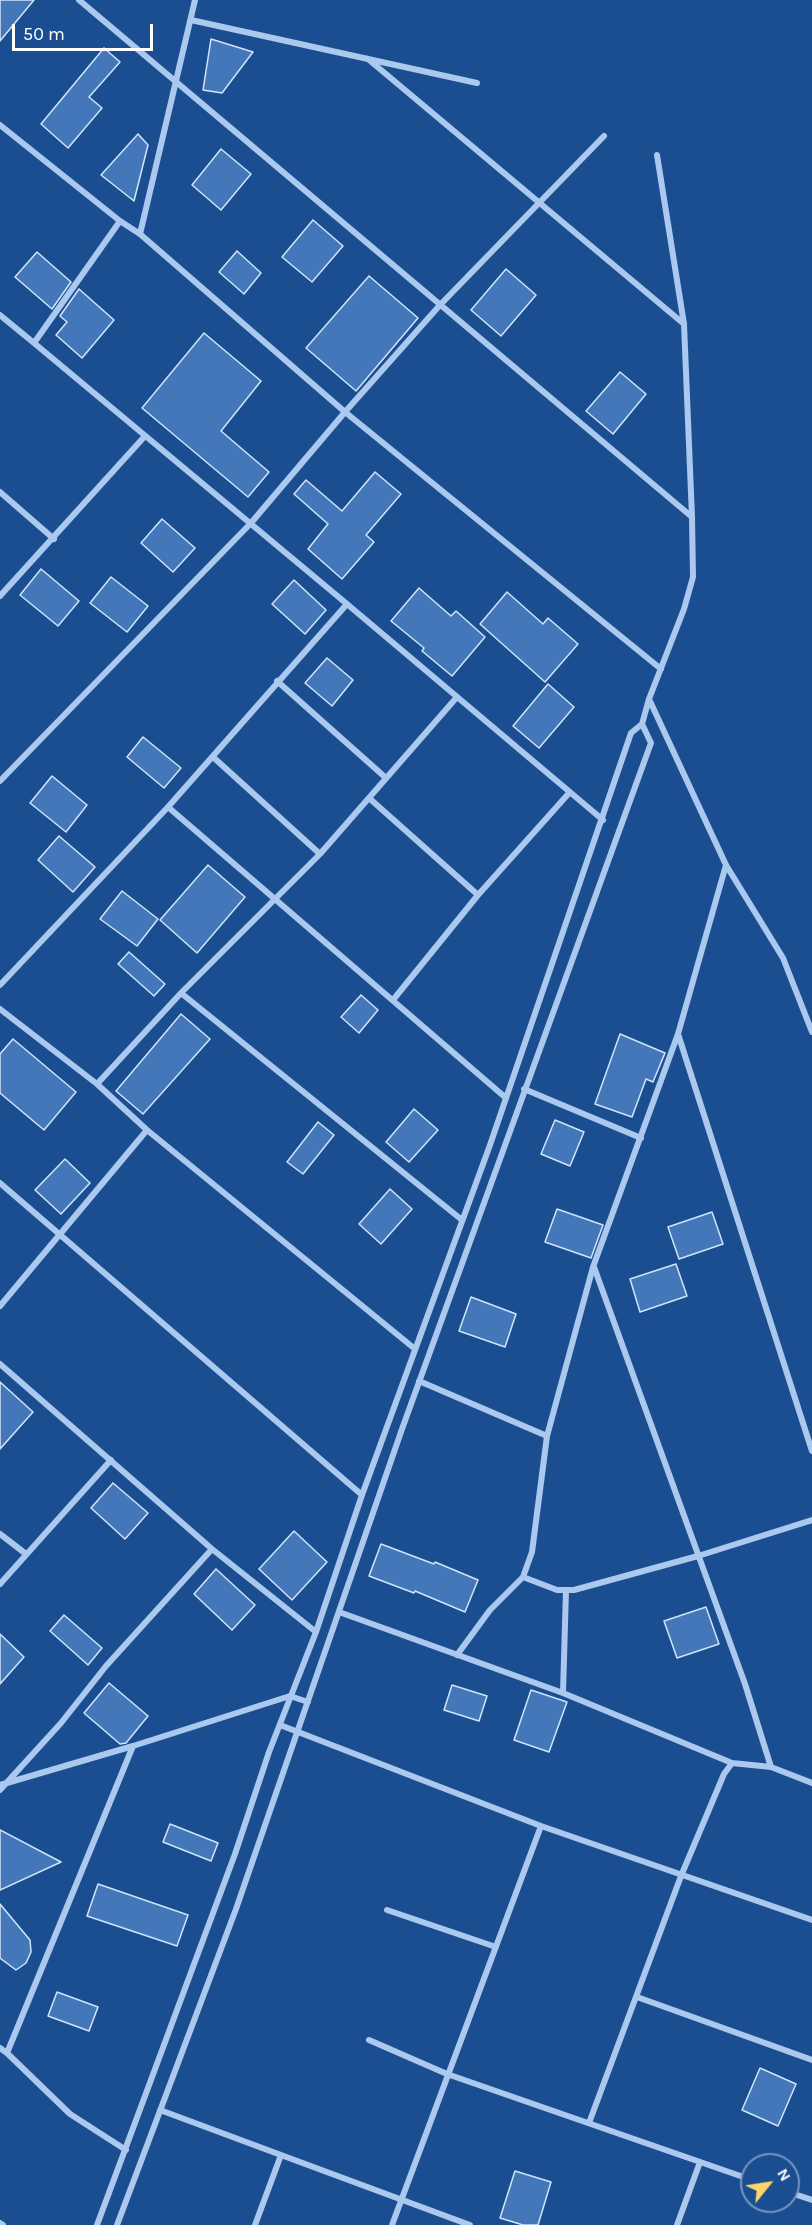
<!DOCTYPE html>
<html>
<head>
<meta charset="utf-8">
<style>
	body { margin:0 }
	#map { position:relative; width:812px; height:2225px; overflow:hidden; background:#1b4e91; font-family:Karla,sans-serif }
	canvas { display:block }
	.north { position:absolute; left:740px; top:2153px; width:60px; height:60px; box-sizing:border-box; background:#1b4e91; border:2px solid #7695bd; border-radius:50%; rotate:60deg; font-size:16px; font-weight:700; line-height:24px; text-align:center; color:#fff }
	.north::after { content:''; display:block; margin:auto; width:21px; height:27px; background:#ffd468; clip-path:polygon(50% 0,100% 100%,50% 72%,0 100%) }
	.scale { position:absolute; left:12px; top:24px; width:141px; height:27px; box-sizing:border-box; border:3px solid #fff; border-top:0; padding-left:8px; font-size:18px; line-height:21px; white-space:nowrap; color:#fff; -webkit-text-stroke:4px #1b4e91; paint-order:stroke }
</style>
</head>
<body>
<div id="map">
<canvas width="812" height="2225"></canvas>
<div class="north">N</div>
<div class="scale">50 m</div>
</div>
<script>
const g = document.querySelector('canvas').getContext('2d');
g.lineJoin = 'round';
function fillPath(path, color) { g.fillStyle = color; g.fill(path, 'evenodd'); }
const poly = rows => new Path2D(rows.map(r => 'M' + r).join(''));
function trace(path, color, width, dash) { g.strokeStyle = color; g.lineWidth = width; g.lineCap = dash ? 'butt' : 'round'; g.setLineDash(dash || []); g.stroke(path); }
const building = poly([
	[0,0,34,0,0,41,0,0],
	[211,39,253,52,222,93,203,90,211,39],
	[104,48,120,62,89,97,102,108,68,148,41,124,104,48],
	[138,134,148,145,134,201,101,175,138,134],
	[221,149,251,174,221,210,192,185,221,149],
	[313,220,343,246,312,282,282,257,313,220],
	[237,251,261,273,244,294,219,272,237,251],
	[37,252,71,282,52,309,15,277,37,252],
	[506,269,536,295,501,336,471,310,506,269],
	[369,276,418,318,356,391,306,348,369,276],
	[79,289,114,320,82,358,56,335,67,322,60,316,79,289],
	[204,333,261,381,221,431,269,472,248,497,142,408,204,333],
	[620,372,646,394,613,434,586,411,620,372],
	[375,472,401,494,366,535,374,542,342,579,308,549,328,524,294,494,306,480,342,511,375,472],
	[162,519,195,548,173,572,141,543,162,519],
	[41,569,79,601,58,626,20,595,41,569],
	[111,577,148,606,127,632,90,603,111,577],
	[294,580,326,610,305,634,272,604,294,580],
	[419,588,451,616,456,611,485,637,452,676,422,651,424,648,391,621,419,588],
	[507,592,543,624,548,618,578,644,545,682,480,624,507,592],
	[327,658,353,680,332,706,305,683,327,658],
	[548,684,574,707,539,748,513,726,548,684],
	[143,737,181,768,164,788,127,757,143,737],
	[52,776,87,805,66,832,30,803,52,776],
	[59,836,95,867,73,892,38,860,59,836],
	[208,865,245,897,197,953,160,920,208,865],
	[122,891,158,919,137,946,100,919,122,891],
	[129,952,165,984,154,996,118,964,129,952],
	[361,995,378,1010,359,1033,341,1017,361,995],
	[181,1014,210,1039,143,1114,116,1091,181,1014],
	[620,1034,665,1053,653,1082,646,1079,632,1117,595,1104,620,1034],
	[13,1039,76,1092,44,1130,0,1093,0,1054,13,1039],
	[414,1109,438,1130,409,1162,386,1142,414,1109],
	[555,1120,584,1132,570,1166,541,1154,555,1120],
	[318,1122,334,1135,303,1174,287,1162,318,1122],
	[65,1159,90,1183,61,1214,35,1190,65,1159],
	[390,1189,412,1209,381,1244,359,1224,390,1189],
	[557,1209,603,1225,591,1258,545,1242,557,1209],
	[712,1212,723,1244,679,1259,668,1227,712,1212],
	[676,1264,687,1296,640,1312,630,1279,676,1264],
	[471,1297,516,1314,505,1347,459,1331,471,1297],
	[0,1382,33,1412,0,1449,0,1382],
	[113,1483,148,1513,125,1539,91,1508,113,1483],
	[294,1531,327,1562,292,1600,259,1569,294,1531],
	[381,1544,434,1564,435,1562,478,1580,465,1612,415,1591,414,1593,369,1576,381,1544],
	[216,1569,255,1605,232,1630,194,1594,216,1569],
	[706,1607,719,1644,677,1658,664,1621,706,1607],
	[64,1615,102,1648,88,1665,50,1631,64,1615],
	[0,1634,24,1657,0,1684,0,1634],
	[109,1683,148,1716,126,1743,120,1744,84,1713,109,1683],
	[452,1685,487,1696,479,1721,444,1710,452,1685],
	[531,1690,567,1702,549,1752,514,1740,531,1690],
	[170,1824,218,1843,211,1861,163,1842,170,1824],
	[0,1830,61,1862,0,1890,0,1830],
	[98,1884,188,1915,177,1946,87,1916,98,1884],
	[0,1904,30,1940,31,1952,26,1963,16,1970,0,1958,0,1904],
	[57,1992,98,2007,89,2031,48,2016,57,1992],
	[760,2068,796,2084,778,2126,742,2110,760,2068],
	[515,2171,551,2182,538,2225,523,2225,500,2218,515,2171]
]);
const minor = poly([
	[79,0,692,517],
	[191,20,477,83],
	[368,59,684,324],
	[0,125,120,221,140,234,345,412,661,669],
	[120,221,34,343,347,604,603,820],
	[140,234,195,0],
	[0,315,34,343],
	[0,492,54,539],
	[0,596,145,436],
	[277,681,386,778],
	[649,699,726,865,783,958,812,1032],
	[642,724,649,699,684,609,693,577,692,517,684,324,657,155],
	[213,757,320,854],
	[0,781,251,523,345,412,440,305,604,136],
	[369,798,478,895],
	[168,807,506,1098],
	[0,985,168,807,347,604],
	[181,993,320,854,457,697],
	[393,1000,478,895,570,792],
	[0,1009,97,1084,147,1130,0,1306],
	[678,1034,812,1451],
	[97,1084,181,993,462,1220],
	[524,1089,641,1138],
	[147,1130,415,1349],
	[0,1183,362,1495],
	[594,1267,745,1684,771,1767],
	[0,1364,212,1549,316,1632],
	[419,1381,547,1436],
	[0,1534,26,1554],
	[523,1577,557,1590,574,1590,698,1556,812,1520],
	[0,1584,111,1460],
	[339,1612,563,1693,732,1763],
	[457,1655,490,1610,523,1577,532,1552,547,1436,593,1267,678,1034,726,865],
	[563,1693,566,1590],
	[280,1725,541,1826,812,1920],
	[0,1785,133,1746,290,1696,308,1702],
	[0,1790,61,1723,106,1666,212,1549],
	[387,1910,496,1947],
	[637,1997,812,2060],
	[369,2040,447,2074,752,2180],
	[0,2048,7,2053,133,1746],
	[7,2053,70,2114,126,2150],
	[160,2110,281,2155,255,2225],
	[589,2123,681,1876,724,1774,732,1763,771,1767,812,1783],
	[281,2155,470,2225],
	[788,2192,812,2200],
	[0,2223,3,2225],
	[97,2225,235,1854,269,1752,316,1632,362,1495,490,1145,631,733,642,724,651,743,402,1429,236,1909,117,2225],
	[392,2225,541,1826],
	[677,2225,700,2162]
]);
fillPath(building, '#4477b9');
trace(building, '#d1e4fa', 1.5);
trace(minor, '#abc9ef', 6);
</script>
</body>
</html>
